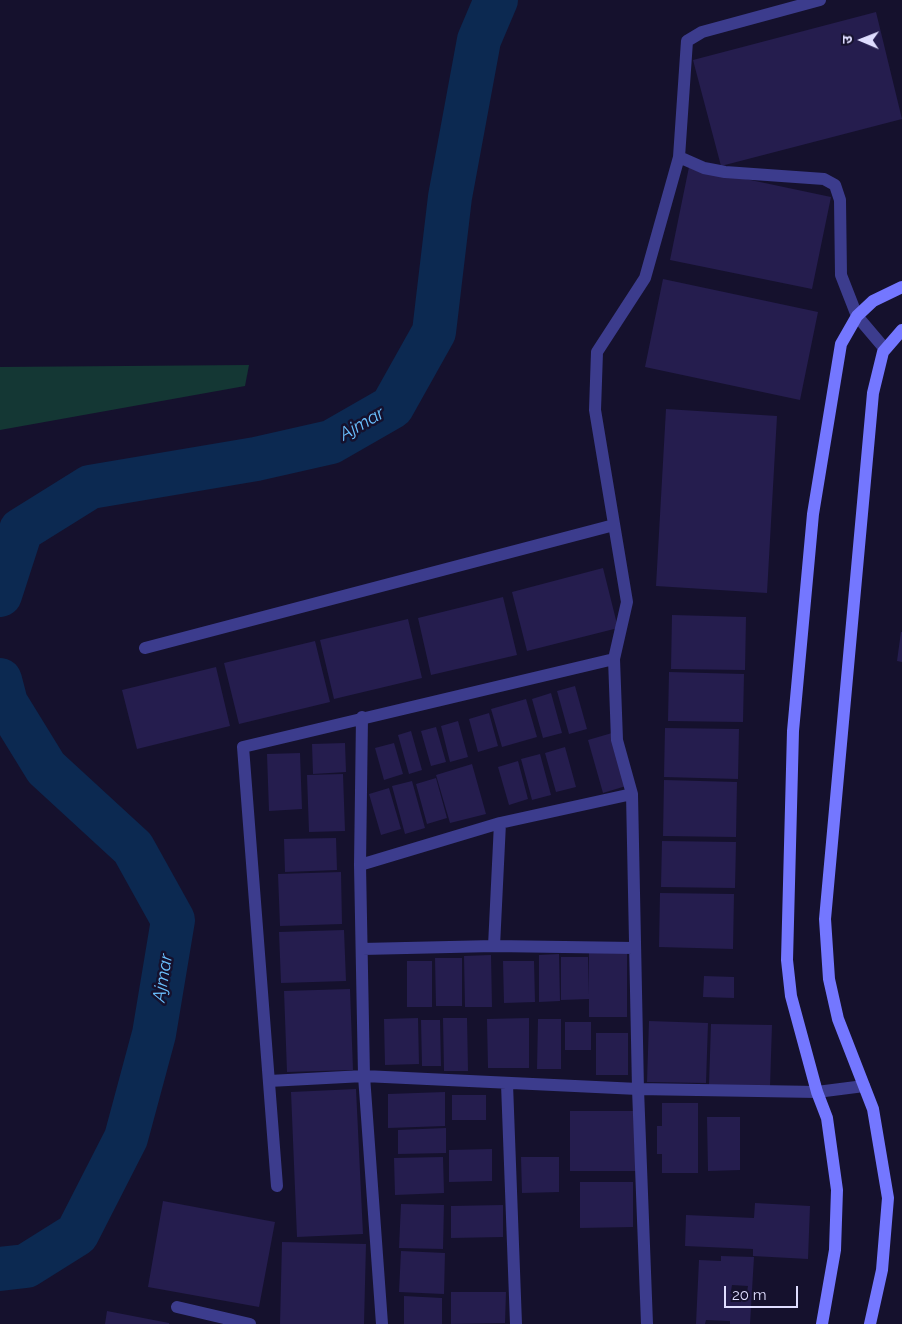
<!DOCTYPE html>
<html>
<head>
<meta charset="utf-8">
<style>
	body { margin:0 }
	#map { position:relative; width:902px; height:1324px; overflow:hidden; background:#15112d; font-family:Raleway,"Noto Sans Devanagari",sans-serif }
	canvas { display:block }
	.north { position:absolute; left:837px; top:15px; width:50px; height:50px; -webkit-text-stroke:4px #15112d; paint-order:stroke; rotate:271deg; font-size:14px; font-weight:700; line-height:20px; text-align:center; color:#dfddff }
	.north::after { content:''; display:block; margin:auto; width:18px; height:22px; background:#dfddff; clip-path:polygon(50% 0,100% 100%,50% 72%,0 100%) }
	.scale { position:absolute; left:724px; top:1286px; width:74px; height:22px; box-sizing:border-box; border:2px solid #dfddff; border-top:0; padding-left:6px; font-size:15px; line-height:18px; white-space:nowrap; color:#dfddff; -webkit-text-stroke:4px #15112d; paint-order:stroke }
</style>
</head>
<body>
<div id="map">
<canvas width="902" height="1324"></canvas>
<div class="north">उ</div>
<div class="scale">20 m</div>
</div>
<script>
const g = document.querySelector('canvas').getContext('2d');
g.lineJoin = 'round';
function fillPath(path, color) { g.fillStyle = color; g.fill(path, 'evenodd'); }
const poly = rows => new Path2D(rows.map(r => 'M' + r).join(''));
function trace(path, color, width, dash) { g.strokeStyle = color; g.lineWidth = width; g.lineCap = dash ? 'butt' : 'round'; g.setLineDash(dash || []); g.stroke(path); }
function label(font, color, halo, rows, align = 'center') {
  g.font = font + ' Raleway,sans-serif'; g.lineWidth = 5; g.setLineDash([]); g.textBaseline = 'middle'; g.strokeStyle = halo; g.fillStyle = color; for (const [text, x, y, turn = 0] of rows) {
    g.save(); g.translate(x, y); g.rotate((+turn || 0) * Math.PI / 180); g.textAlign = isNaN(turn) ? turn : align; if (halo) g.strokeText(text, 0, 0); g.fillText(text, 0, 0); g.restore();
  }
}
const green = poly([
	[249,365,245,386,0,430,0,367]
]);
const river = poly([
	[0,595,21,530,90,487,256,459,331,442,392,407,434,332,450,197,479,40,496,0],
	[0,680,6,703,46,768,133,848,173,920,154,1034,126,1138,77,1234,26,1266,0,1269]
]);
const building = poly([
	[876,12,902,119,721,166,693,60],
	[689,167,831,197,812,289,670,260],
	[663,279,818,312,800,400,645,367],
	[666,409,777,416,767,593,656,586],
	[603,568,618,628,527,651,512,592],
	[503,597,517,655,431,675,418,618],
	[672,615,746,617,745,670,671,669],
	[408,619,422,678,334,699,320,640],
	[901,632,902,632,902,662,897,661],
	[315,641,330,702,239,724,224,663],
	[216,667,230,726,137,749,122,690],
	[669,672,744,674,743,722,668,721],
	[575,686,587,729,569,734,557,691],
	[551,693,562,733,543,738,532,699],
	[526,699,537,737,502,747,491,709],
	[489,713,498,746,478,752,469,719],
	[458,721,468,757,450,762,441,726],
	[436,727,446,762,431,766,421,731],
	[665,728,739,729,738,779,664,777],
	[411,731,422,770,409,774,398,735],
	[612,733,626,786,603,793,588,740],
	[345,743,346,772,313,774,312,744],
	[394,743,403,774,384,780,375,748],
	[565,747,576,787,556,792,545,753],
	[300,753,302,809,269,811,267,754],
	[540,754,551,795,532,800,521,759],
	[518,761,528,799,509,805,498,767],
	[472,764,486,814,450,823,436,775],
	[343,774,345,831,309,832,307,775],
	[436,778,447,818,427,824,416,784],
	[664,780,737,782,736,837,663,836],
	[412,781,425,828,405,834,392,786],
	[389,788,401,829,381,835,369,794],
	[336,838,337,870,285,872,284,839],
	[662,841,736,842,735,888,661,887],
	[341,872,342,924,280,926,278,874],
	[660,893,734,894,733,949,659,947],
	[344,930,346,981,281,983,279,932],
	[589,952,627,953,627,1017,589,1017,589,999,561,1000,561,957,588,957,589,995],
	[559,954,560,1001,539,1002,539,955],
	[491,955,492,1007,465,1007,464,956],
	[435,958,462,958,462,1006,436,1006],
	[407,961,432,961,432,1007,407,1007],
	[503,961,534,961,535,1002,504,1003],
	[704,976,734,977,734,998,703,997],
	[350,989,353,1070,287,1072,284,991],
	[418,1018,419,1064,385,1065,384,1019],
	[443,1018,467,1018,468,1071,444,1071],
	[529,1018,529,1068,488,1068,487,1019],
	[538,1019,561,1019,561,1069,537,1069],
	[421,1020,440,1020,441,1066,422,1066],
	[649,1021,708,1023,706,1083,647,1082],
	[565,1022,591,1022,591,1050,565,1050],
	[711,1024,772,1025,770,1087,709,1085],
	[596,1033,628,1033,628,1075,596,1075],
	[356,1089,363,1234,297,1237,291,1092],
	[445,1092,445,1126,388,1128,388,1094],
	[452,1095,486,1095,486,1120,452,1120],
	[662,1103,698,1103,698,1173,662,1173,662,1154,657,1154,657,1126,662,1126],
	[570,1111,636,1111,637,1171,570,1171],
	[707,1117,740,1117,740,1170,708,1171],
	[446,1128,446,1153,398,1154,398,1130],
	[492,1149,492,1181,449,1182,449,1150],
	[443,1157,444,1193,395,1195,394,1158],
	[521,1157,559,1157,559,1192,522,1193],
	[580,1182,633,1182,633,1227,580,1228],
	[163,1201,275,1222,259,1307,148,1287],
	[755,1203,810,1206,808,1259,753,1256,753,1249,685,1246,686,1215,754,1218],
	[401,1204,444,1205,443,1249,399,1248],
	[503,1205,503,1237,451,1238,451,1206],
	[282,1242,366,1244,364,1324,280,1324],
	[401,1251,445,1253,444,1294,399,1292],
	[721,1256,754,1257,750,1324,730,1324,730,1321,706,1320,705,1324,696,1324,699,1260,721,1261],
	[732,1285,748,1286,747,1292,731,1291],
	[451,1292,506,1292,505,1323,451,1324],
	[404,1296,442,1298,442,1324,404,1324],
	[107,1311,169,1323,169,1324,105,1324]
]);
const street = poly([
	[679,157,704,168,725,172,824,179,835,185,840,200,841,275,857,316,885,349],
	[145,648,614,525],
	[362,717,360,865,364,1076,382,1324],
	[360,865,500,823,632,794],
	[494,946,500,823],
	[362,949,494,946,634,948],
	[269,1081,364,1076,638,1089,817,1092,864,1086],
	[507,1084,516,1324],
	[277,1186,243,747,614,659],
	[177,1307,250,1324],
	[647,1324,638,1089,632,794,617,740,614,659,627,602,595,410,597,352,645,278,679,157,687,41,702,32,820,0]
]);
const secondary = poly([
	[822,1324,835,1250,837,1190,827,1118,817,1092,791,996,787,960,793,731,813,514,841,344,857,316,873,301,902,287],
	[870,1324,882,1270,888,1198,873,1109,838,1019,829,979,825,919,873,393,883,352,902,330]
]);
const waterNames = [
	["Ajmar",362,424,-30],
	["Ajmar",163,978,-81]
];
fillPath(green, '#143734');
trace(river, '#0c2951', 44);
fillPath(building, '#251d4e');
trace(street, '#3c3c8d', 12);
trace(secondary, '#7477ff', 12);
label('italic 18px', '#6bc1ff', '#15112d', waterNames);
</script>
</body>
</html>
